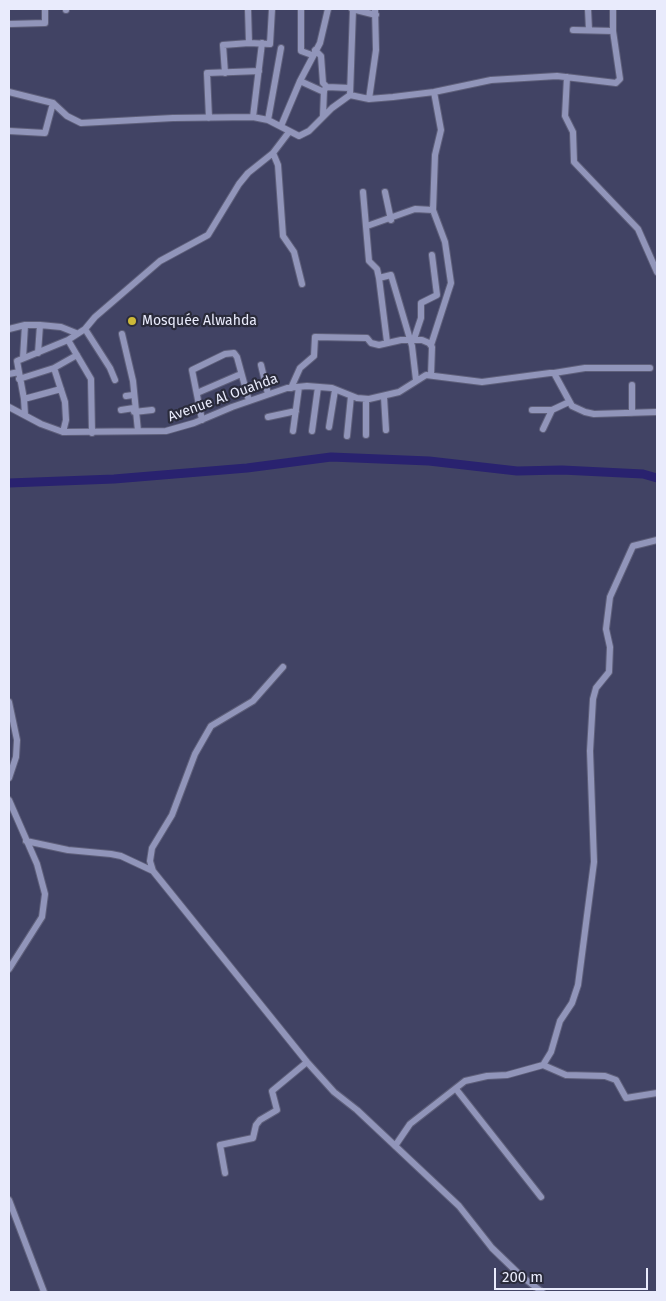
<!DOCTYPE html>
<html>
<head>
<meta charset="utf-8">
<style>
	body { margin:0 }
	#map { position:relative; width:666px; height:1301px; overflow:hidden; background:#414364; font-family:"Fira Sans",sans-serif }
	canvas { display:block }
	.frame { position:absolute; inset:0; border:10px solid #e9ebfc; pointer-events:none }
	.scale { position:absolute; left:494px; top:1268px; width:154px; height:22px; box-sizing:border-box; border:2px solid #e9ebfc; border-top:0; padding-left:6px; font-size:15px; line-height:18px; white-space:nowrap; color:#e9ebfc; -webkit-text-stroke:4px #2a2b3b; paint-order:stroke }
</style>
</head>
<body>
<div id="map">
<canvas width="666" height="1301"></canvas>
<div class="frame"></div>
<div class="scale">200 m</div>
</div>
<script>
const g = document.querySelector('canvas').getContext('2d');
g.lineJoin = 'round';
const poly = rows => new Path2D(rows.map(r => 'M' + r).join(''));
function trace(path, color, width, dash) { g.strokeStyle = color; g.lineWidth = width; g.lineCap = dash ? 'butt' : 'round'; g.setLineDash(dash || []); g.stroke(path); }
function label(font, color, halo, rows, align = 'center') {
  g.font = font + ' "Fira Sans",sans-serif'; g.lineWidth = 4.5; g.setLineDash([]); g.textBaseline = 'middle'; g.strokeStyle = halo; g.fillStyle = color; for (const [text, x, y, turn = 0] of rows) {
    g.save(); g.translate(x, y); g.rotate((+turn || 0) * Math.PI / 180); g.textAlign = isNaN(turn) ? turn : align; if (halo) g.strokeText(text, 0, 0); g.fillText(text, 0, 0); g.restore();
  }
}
const river = poly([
	[9,483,114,479,247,468,331,457,429,461,517,471,562,470,643,474,657,478]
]);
const minor = poly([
	[248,9,249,43,270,44,272,9],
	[301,9,301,51,312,55],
	[352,9,376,15],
	[588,9,589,30],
	[66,10,66,9],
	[9,24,45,23,45,9],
	[573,30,613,31],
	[315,50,321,56,323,83,327,87],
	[225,73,223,45,249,43],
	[567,77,565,116,573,132,574,162,638,229,657,272],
	[300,81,324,92],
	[9,92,53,103,67,116,81,123,173,118,253,117,268,120,299,136,309,131,332,108,350,95,369,99,393,97,434,92,491,80,557,76,616,83,620,79,613,31,613,9],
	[350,95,353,9],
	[369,99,376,50,375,9],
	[323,116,324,90,327,87,350,88],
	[253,117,262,43],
	[209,118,207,73,259,71],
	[268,120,281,48],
	[281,126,300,81,320,43,328,9],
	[9,131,45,133,53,103],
	[273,153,278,165,283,236,294,252,302,284],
	[363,192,369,261,377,269,379,278,387,342],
	[385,192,391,220],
	[367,226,415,209,433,210],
	[379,278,391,275,412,346,416,380],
	[9,329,25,325,40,325,61,327,76,333],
	[85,329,110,368,115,380],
	[122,334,133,381,138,431],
	[414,339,421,318,421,303,437,295,432,255],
	[68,340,91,379,92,433],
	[431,345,451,283,445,242,433,210,435,155,441,130,434,92],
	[38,353,40,325],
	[23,358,25,325],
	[261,365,268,394],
	[54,368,65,402,66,420,63,432],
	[19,372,17,361,68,340,85,329,95,317,160,261,208,235,239,184,248,173,273,153,289,132],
	[554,373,585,368,650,368],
	[9,374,19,372,24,399],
	[19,379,54,368,77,355],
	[291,388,300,368,314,356,315,337,367,338,371,343,379,345,401,340,422,340,429,343,432,347,431,375],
	[197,393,241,374],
	[126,396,133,395],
	[384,397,386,430],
	[9,407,41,424,63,432,166,431,194,423,232,407,287,388,307,386,332,388,357,398,369,399,399,392,426,375,482,382,550,373,554,373,572,406,585,412,594,414,657,412],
	[121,410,134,408],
	[532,410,552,410,569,402],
	[134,412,152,410],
	[632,413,632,385],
	[25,415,24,399,61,389],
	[268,417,296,411],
	[202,420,192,370,225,354,234,353,237,357,249,401],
	[329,427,335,390],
	[543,429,552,410],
	[293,431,299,387],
	[312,431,318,387],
	[366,435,366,399],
	[347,436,351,396],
	[9,702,17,740,16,757,9,778],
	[9,800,37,864,45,894,42,917,9,969],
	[26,841,68,850,111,854,121,856,153,871,307,1062,334,1092,357,1110,459,1206,492,1248,520,1275,542,1292],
	[153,871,150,861,152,848,172,815,195,754,211,726,253,701,283,667],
	[543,1065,566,1075,605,1076,616,1080,626,1098,657,1093],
	[456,1089,541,1197],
	[395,1146,410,1124,465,1081,487,1076,507,1075,543,1065,551,1052,560,1021,572,1003,578,985,594,862,590,751,593,699,596,688,609,672,610,647,606,629,610,597,633,546,657,540],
	[225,1173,220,1145,253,1138,256,1125,260,1120,277,1110,272,1091,307,1062],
	[9,1200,44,1292]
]);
const markers = [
	[132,321,5,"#cdb938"]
];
const poiNames = [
	["Mosquée Alwahda",142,321]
];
const streetNames = [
	["Avenue Al Ouahda",223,398,-20]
];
trace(river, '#29226f', 9);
trace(minor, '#5e5f7a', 8);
trace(minor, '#9195ba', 6);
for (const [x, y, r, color] of markers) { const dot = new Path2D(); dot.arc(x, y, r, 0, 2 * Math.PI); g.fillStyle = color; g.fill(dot); trace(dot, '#2a2b3b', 2); }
label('14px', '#e9ebfc', '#2a2b3b', poiNames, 'left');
label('14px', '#e9ebfc', '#2a2b3b', streetNames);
</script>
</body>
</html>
